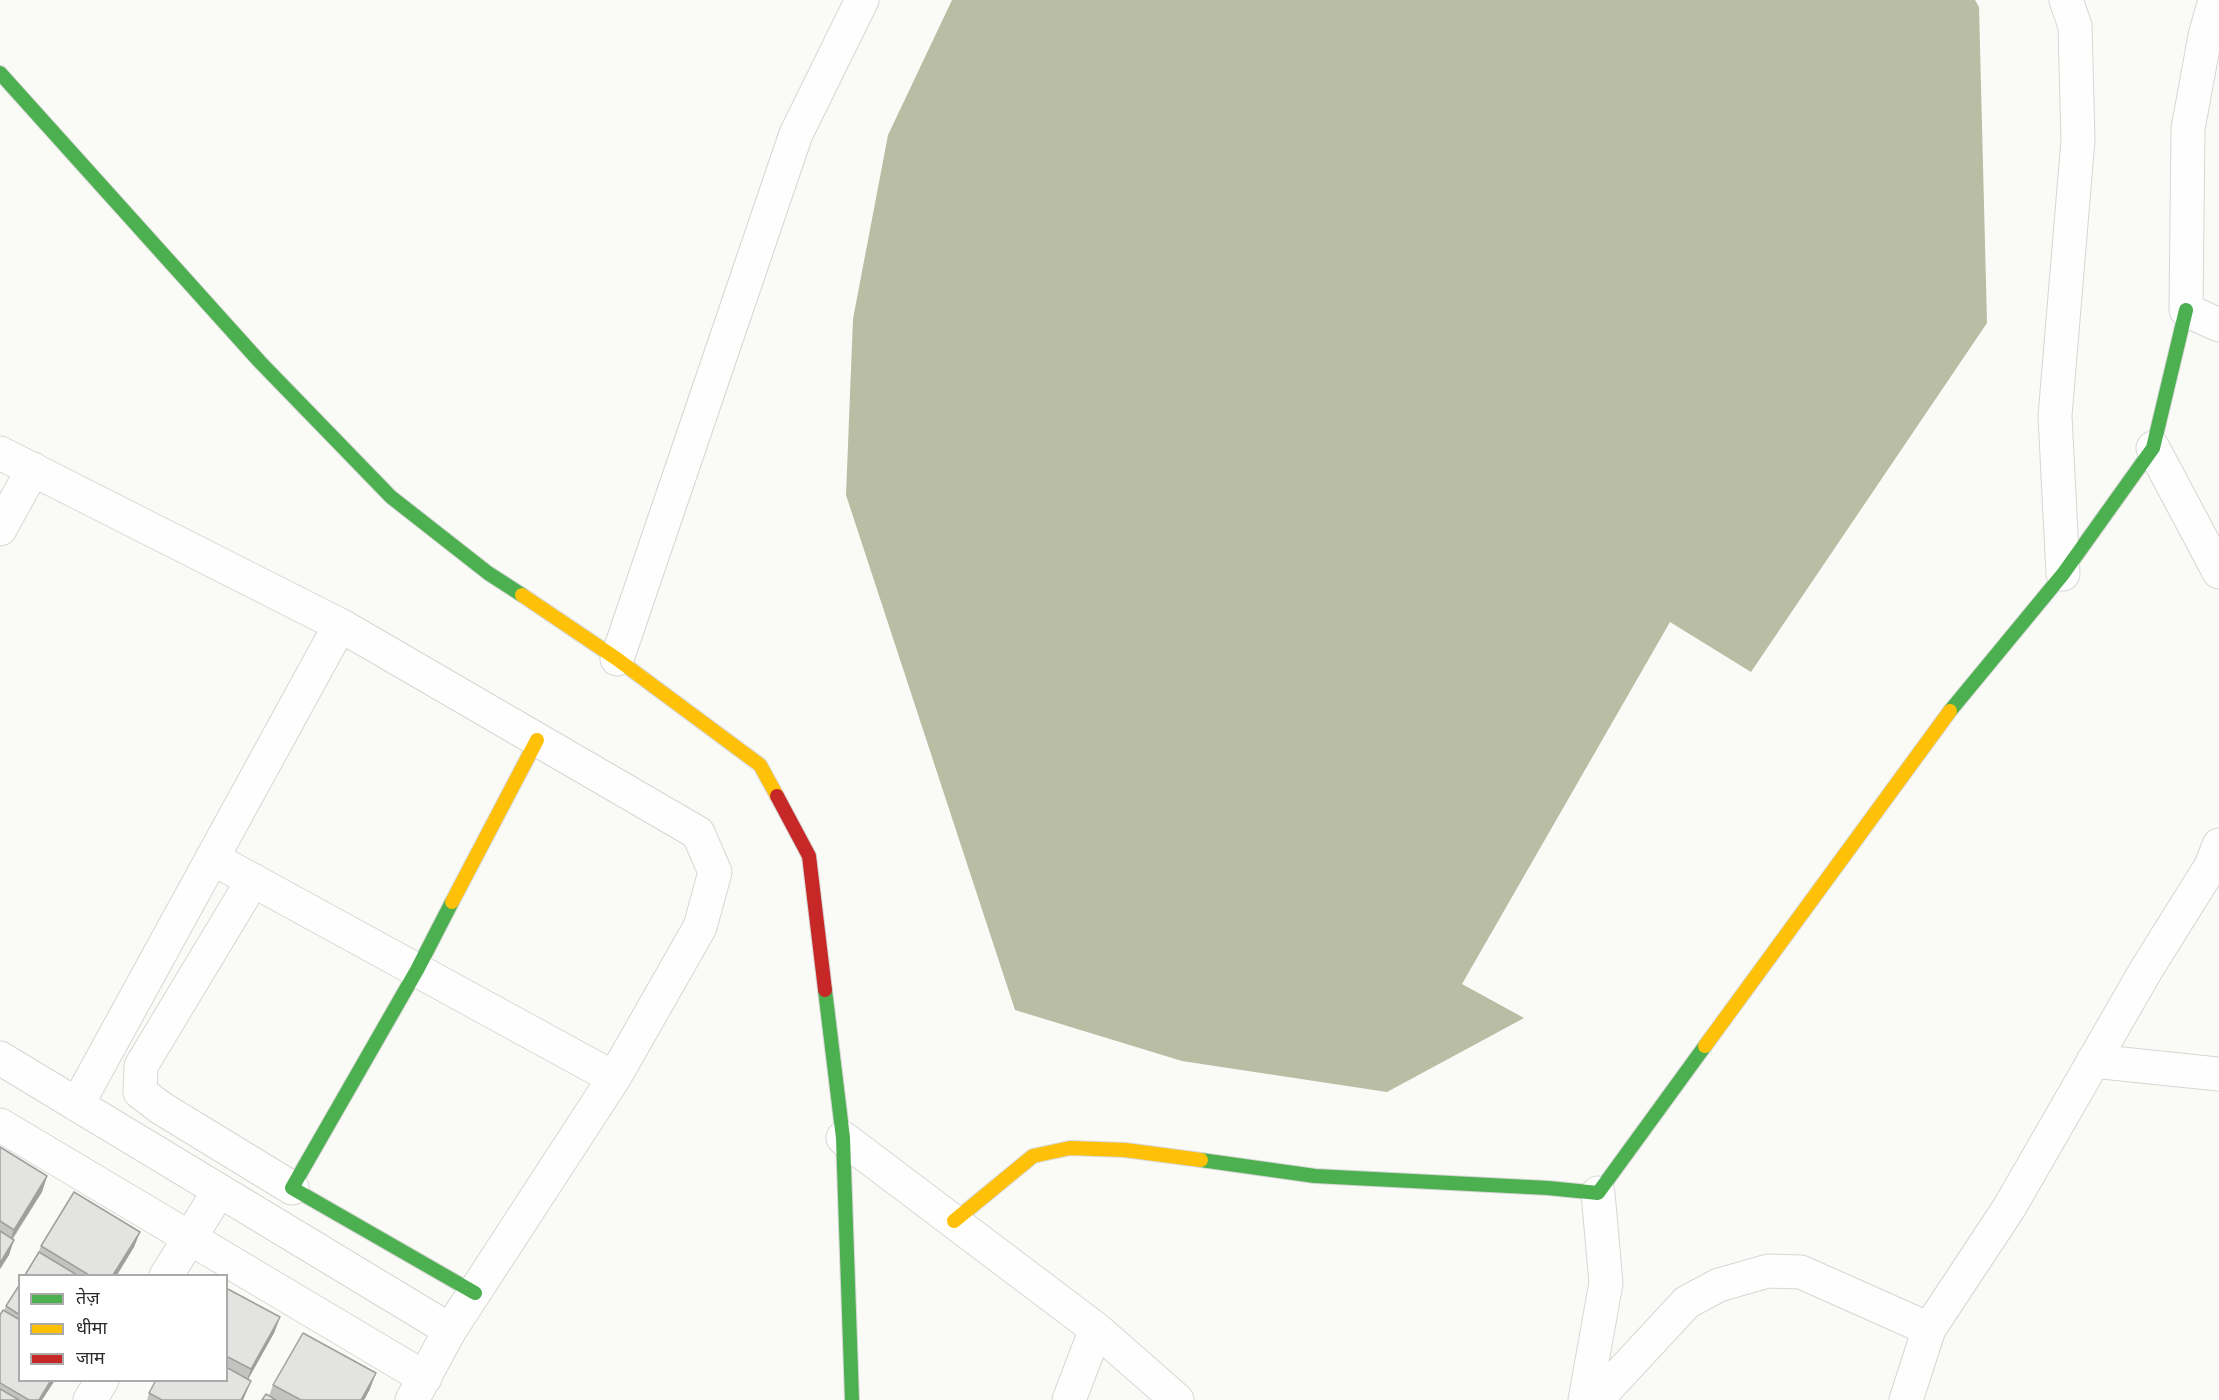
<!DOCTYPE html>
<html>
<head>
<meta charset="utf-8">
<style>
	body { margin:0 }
	#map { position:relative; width:2219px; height:1400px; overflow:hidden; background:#fafbf7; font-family:"Fira Sans Condensed","Noto Sans Devanagari",sans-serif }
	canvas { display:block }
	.legend { position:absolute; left:18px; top:1274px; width:210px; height:108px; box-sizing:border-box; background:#fff; border:2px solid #aaaba9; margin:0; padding:8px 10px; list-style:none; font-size:18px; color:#2b2c29 }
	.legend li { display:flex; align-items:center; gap:12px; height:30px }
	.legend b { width:30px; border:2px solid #aaaba9 }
</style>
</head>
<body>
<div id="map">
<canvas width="2219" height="1400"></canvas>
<ul class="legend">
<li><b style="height:8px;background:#4caf50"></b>तेज़</li>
<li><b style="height:8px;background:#ffc107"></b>धीमा</li>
<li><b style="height:8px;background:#c62828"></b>जाम</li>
</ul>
</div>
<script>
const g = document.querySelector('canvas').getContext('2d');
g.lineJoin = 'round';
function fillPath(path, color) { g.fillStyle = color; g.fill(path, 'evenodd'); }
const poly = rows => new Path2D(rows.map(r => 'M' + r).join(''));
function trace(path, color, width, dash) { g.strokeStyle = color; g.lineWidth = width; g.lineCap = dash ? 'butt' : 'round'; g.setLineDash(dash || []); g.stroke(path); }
const water = poly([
	[952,0,1975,0,1979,7,1987,323,1751,672,1670,622,1462,984,1524,1018,1387,1092,1182,1061,1015,1010,846,495,853,319,888,135]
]);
const street = poly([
	[2215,0,2205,36,2188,129,2186,310,2219,325],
	[2153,448,2219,572],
	[0,453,340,625,698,833,715,872,700,927,614,1078,450,1330,412,1400],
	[0,529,33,469],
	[2063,574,2055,416,2078,140,2075,26,2066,0],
	[617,659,796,134,862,0],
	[212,858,614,1078],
	[253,880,141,1066,140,1092,161,1108,292,1188],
	[0,1058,450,1330],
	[2093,1061,2219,1074],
	[77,1105,340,625],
	[0,1125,425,1378],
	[843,1138,1096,1329,1177,1400],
	[166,1276,219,1191],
	[90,1400,102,1380],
	[1069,1400,1096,1329],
	[1585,1400,1606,1283,1598,1193],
	[1596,1400,1687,1302,1719,1285,1768,1271,1801,1272,1929,1329],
	[1906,1400,1929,1329,2009,1208,2146,970,2211,866,2219,845]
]);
const fast = poly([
	[0,73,260,362,391,497,488,573,522,595],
	[1950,711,2063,574,2153,448,2186,310],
	[452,902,417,970,292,1188,475,1293],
	[825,990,843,1138,852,1400],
	[1201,1160,1315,1176,1548,1188,1598,1193,1705,1046]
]);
const slow = poly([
	[522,595,617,659,760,765,777,796],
	[452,902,537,740],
	[1705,1046,1950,711],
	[954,1221,1033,1156,1070,1148,1125,1150,1201,1160]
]);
const jam = poly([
	[777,796,809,856,825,990]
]);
const wall = poly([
	[0,1147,47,1176,42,1192,13,1239,9,1255,0,1269],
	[140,1232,134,1247,117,1275,25,1275,38,1253,41,1246],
	[20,1284,20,1380,55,1380,42,1400,0,1400,0,1315,4,1311,6,1306],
	[226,1288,280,1317,274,1333,248,1379,251,1381,243,1400,147,1400,149,1393,226,1380],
	[273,1385,370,1389,364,1400,262,1400,269,1396]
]);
const shadedWall = poly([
	[47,1176,42,1192,8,1245,14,1230],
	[140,1232,134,1247,117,1275,113,1275],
	[14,1240,9,1255,0,1269,0,1263],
	[280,1317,274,1333,245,1385,251,1369],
	[376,1373,370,1389,364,1400,361,1400],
	[51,1380,55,1380,42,1400,39,1400],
	[251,1381,243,1400,241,1400]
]);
const building = poly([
	[0,1147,47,1176,14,1230,0,1221,0,1147],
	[74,1192,140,1232,113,1275,89,1275,41,1246,74,1192],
	[0,1231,14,1240,0,1263,0,1231],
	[39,1252,77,1275,25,1275,39,1252],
	[20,1284,20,1315,6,1306,20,1284],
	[226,1288,280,1317,251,1369,226,1356,226,1288],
	[3,1310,20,1320,20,1380,51,1380,39,1400,29,1400,0,1383,0,1315,3,1310],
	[303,1333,376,1373,361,1400,301,1400,273,1385,303,1333],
	[226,1367,251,1381,241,1400,162,1400,149,1393,156,1380,226,1380,226,1367],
	[0,1389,19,1400,0,1400,0,1389],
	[266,1394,276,1400,262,1400,266,1394]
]);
fillPath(water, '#b9bda3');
trace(street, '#d6d7d4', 35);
trace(fast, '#d6d7d4', 16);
trace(slow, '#d6d7d4', 16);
trace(jam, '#d6d7d4', 16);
trace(street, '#fefefe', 33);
trace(fast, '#4caf50', 14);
trace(slow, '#ffc107', 14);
trace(jam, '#c62828', 14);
fillPath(wall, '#c3c4c2');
fillPath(shadedWall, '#9fa09e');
fillPath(building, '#e3e4e1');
trace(building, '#9fa09e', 1.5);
</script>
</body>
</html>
